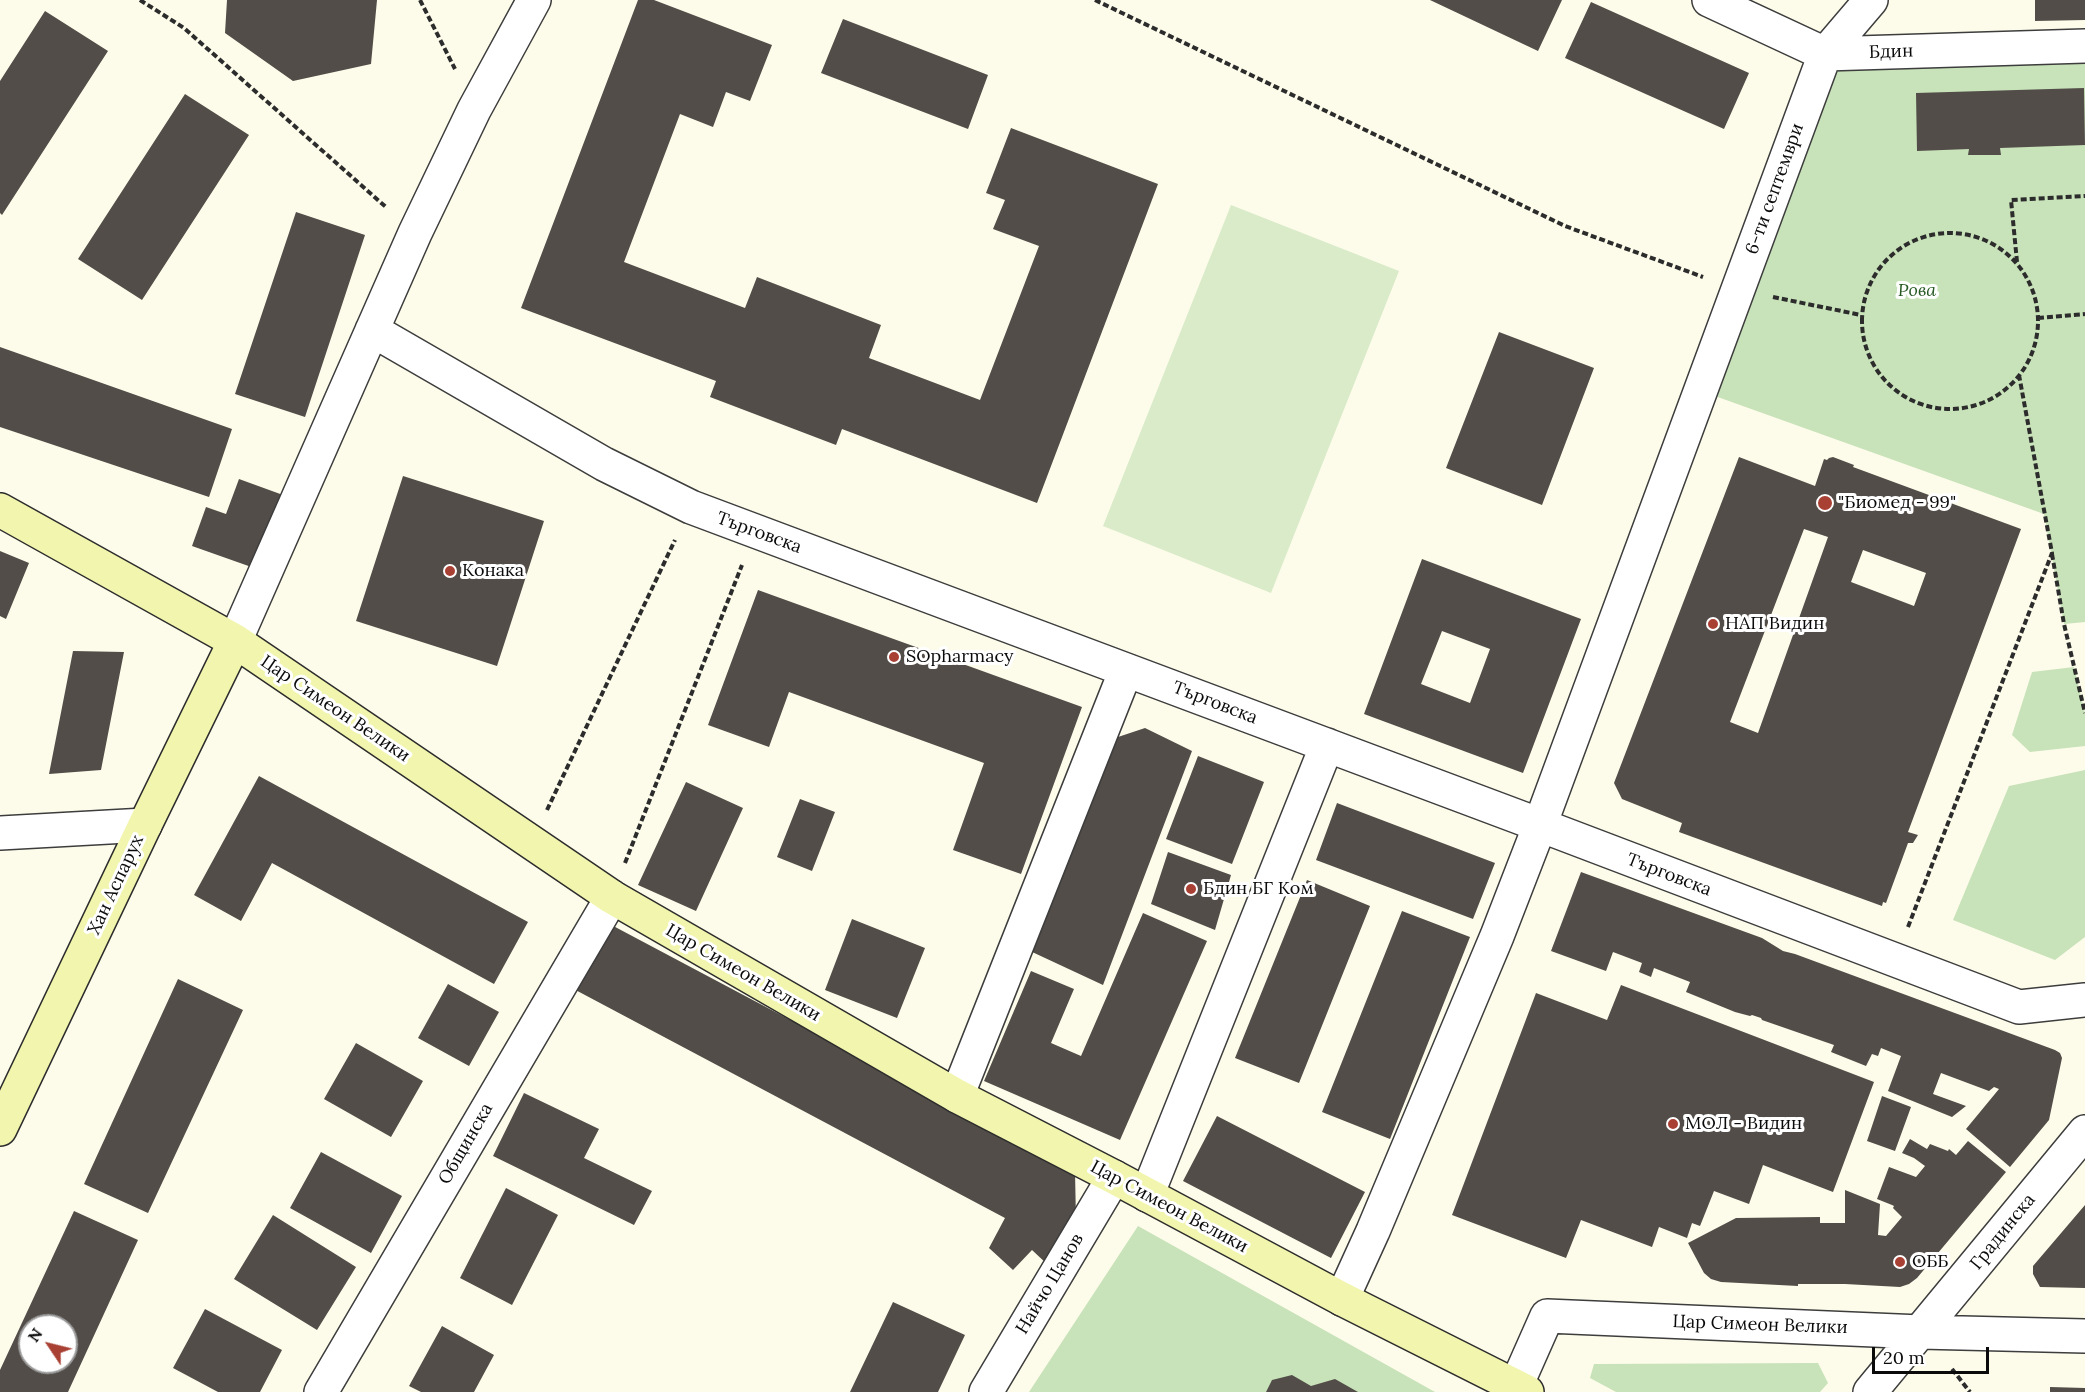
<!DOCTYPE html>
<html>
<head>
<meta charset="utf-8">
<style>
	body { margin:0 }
	#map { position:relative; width:2085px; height:1392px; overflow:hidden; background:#fdfcea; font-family:Lora,serif }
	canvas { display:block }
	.north { position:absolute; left:18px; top:1314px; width:60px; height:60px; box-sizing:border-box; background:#fff; border:2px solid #9d9d9d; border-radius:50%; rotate:305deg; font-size:16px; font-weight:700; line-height:24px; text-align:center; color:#0a0a0a }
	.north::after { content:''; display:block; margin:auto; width:21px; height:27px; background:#a94034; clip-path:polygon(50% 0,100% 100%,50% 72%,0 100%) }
	.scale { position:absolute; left:1872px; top:1347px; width:117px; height:27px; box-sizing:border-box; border:3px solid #0a0a0a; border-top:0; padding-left:8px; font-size:18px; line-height:21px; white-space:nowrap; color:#0a0a0a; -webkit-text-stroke:4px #fff; paint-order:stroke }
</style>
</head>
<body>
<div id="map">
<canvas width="2085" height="1392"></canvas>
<div class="north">N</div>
<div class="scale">20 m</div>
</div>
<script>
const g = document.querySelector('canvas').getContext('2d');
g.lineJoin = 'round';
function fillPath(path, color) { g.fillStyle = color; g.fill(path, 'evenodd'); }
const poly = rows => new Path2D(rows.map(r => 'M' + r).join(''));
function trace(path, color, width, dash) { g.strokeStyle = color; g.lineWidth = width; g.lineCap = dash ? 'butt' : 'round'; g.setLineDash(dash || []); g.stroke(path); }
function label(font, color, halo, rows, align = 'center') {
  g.font = font + ' Lora,serif'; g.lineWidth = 6; g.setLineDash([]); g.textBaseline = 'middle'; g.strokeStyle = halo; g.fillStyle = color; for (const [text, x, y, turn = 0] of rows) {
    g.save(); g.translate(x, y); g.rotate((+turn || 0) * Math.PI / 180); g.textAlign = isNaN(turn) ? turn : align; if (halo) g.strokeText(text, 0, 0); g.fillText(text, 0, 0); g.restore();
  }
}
const green = poly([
	[2085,46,2085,622,2064,624,2044,514,1701,391,1825,54],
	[2074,667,2085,713,2085,746,2030,752,2012,735,2032,672],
	[2085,770,2085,937,2055,960,1953,920,2009,786],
	[1138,1226,1435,1392,1029,1392],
	[1818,1363,1828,1383,1820,1392,1616,1392,1590,1378,1594,1364]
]);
const pitch = poly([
	[1231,205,1399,271,1271,593,1103,526]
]);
const building = poly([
	[227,0,377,0,371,64,293,81,225,33],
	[638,0,654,0,772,45,750,101,726,92,713,127,680,114,624,262,745,308,757,277,881,325,869,358,980,400,1039,246,993,229,1005,200,986,193,1011,128,1158,184,1037,503,842,429,836,445,710,397,716,381,521,308],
	[1430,0,1562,0,1538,51],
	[2035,0,2085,0,2085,20,2035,21],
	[1591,2,1749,73,1724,129,1565,58],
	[45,11,108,51,2,215,0,213,0,81],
	[843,19,988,75,968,129,821,73],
	[2084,88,2085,145,2000,148,2001,155,1968,155,1969,149,1917,151,1916,93],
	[185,94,249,135,142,300,78,259],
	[296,212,365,235,305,417,235,394],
	[1499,332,1594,368,1542,505,1446,468],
	[0,347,232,429,209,497,0,427],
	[1739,457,1815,486,1824,459,1827,460,1829,458,1833,457,1854,465,1853,467,2021,529,1908,832,1918,835,1913,843,1908,843,1886,903,1883,902,1882,906,1679,832,1682,823,1622,799,1614,783],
	[1804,529,1828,537,1758,733,1730,722],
	[1863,550,1926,573,1914,606,1851,582],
	[403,476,544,521,497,666,356,621],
	[239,479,283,495,257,569,192,546,206,507,226,514],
	[0,551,29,563,6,619,0,616],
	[1422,559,1581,619,1523,773,1364,714],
	[1442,631,1490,649,1470,703,1421,684],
	[758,590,1082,707,1021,874,953,850,984,763,789,692,769,747,708,725],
	[73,651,124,652,101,770,49,774],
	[1145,728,1192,751,1103,985,1030,951,1112,739],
	[1198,756,1264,782,1232,864,1166,839],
	[259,776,528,922,494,984,272,863,241,921,194,895],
	[686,782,743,808,696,911,638,885],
	[800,799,835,812,812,871,777,857],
	[1337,803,1495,863,1473,919,1316,860],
	[1168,852,1231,875,1215,930,1151,904],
	[1581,872,1762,938,1783,951,1795,954,2055,1050,2060,1053,2062,1058,2049,1120,2010,1167,1966,1129,1999,1089,1994,1087,1989,1091,1941,1073,1933,1094,1966,1106,1952,1117,1888,1091,1901,1056,1881,1048,1878,1056,1872,1054,1866,1066,1831,1052,1834,1045,1762,1020,1761,1018,1752,1015,1750,1016,1735,1012,1686,992,1690,982,1654,968,1651,977,1639,972,1642,963,1613,952,1606,971,1551,951],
	[1307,880,1370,906,1299,1083,1235,1058],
	[1402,911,1470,937,1390,1139,1322,1112],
	[1143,913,1207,941,1120,1140,984,1081,1031,971,1074,989,1051,1043,1081,1056],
	[852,919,925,948,897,1018,825,990],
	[602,920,1075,1171,1076,1221,1048,1265,1032,1250,1013,1270,989,1248,1005,1218,568,986],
	[178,979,243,1010,148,1213,84,1184],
	[448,984,499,1012,469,1066,418,1038],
	[1621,985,1874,1082,1833,1192,1763,1165,1749,1204,1714,1191,1700,1226,1692,1223,1687,1238,1659,1227,1652,1247,1581,1220,1566,1258,1452,1215,1536,993,1607,1020],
	[356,1043,423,1081,391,1137,324,1099],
	[524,1093,599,1129,584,1158,652,1191,634,1225,493,1156],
	[1882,1096,1911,1107,1895,1151,1867,1141],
	[1217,1116,1365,1192,1331,1258,1183,1181],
	[1910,1139,1927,1149,1930,1144,1948,1151,1949,1149,1956,1155,1968,1141,2006,1172,1917,1278,1909,1284,1900,1287,1845,1284,1798,1284,1798,1286,1721,1282,1711,1279,1704,1273,1688,1243,1736,1218,1820,1217,1820,1223,1845,1223,1845,1190,1880,1204,1878,1235,1886,1236,1902,1217,1893,1208,1894,1206,1892,1205,1877,1199,1889,1167,1916,1177,1925,1166,1914,1158,1902,1153],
	[321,1152,402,1196,371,1253,290,1208],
	[506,1188,558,1215,512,1305,460,1278],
	[2085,1205,2085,1288,2040,1287,2033,1274,2033,1266],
	[74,1211,138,1240,68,1392,0,1392,0,1370],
	[30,1326,66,1326,66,1362,30,1362],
	[273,1215,356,1267,317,1330,234,1279],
	[893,1302,965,1335,938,1392,850,1392],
	[205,1309,282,1350,260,1392,218,1392,173,1368],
	[442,1326,494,1355,474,1392,421,1392,409,1386],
	[1292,1375,1311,1386,1335,1379,1358,1392,1266,1392,1272,1380],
	[2050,1387,2085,1388,2085,1392,2050,1392]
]);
const path = poly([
	[140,0,184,28,387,208],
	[420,0,455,69],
	[1095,0,1565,226,1703,277],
	'1862 321a88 88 0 1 1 176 0a88 88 0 1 1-176 0Z',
	[2017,262,2011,200,2085,196],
	[1773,297,1861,315],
	[2038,318,2085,314],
	[2052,554,2064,624,2085,713],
	[547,810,675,540],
	[625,863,742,565],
	[1908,927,2052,553,2019,375],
	[1952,1369,1970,1392]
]);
const street = poly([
	[1709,0,1825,54,2085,46],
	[372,330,604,464,691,507,1540,825,2019,1007,2085,1000],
	[235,641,415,233,474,110,534,0],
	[0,833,145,825],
	[957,1096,1126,670],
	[1147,1195,1327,745],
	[1342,1299,1373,1231,1497,936,1540,825,1825,54,1871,0],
	[1516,1386,1547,1316,1921,1332,2085,1336],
	[321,1392,612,897],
	[986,1392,1114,1177],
	[1870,1392,2085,1132]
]);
const secondary = poly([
	[0,510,235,641,612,897,957,1096,1114,1177,1342,1299,1527,1392],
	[0,1129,145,825,235,641]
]);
const markers = [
	[1825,503,8,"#a94034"],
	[450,571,6,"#a94034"],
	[1713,624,6,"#a94034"],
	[894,657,6,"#a94034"],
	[1191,889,6,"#a94034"],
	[1673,1124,6,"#a94034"],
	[1900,1262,6,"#a94034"]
];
const streetNames = [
	["Бдин",1891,52,-2],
	["6-ти септември",1775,189,-70],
	["Търговска",759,533,20],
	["Търговска",1215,703,21],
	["Цар Симеон Велики",335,709,34],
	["Търговска",1669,875,21],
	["Хан Аспарух",116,885,-65],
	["Цар Симеон Велики",743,973,30],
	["Общинска",466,1144,-60],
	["Цар Симеон Велики",1169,1207,28],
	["Градинска",2003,1232,-51],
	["Найчо Цанов",1050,1284,-59],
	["Цар Симеон Велики",1760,1325,2]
];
const parkNames = [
	["Рова",1917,291]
];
const poiNames = [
	["\"Биомед - 99\"",1838,503],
	["Конака",462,571],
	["НАП Видин",1725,624],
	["SOpharmacy",906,657],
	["Бдин БГ Ком",1203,889],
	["МОЛ - Видин",1685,1124],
	["ОББ",1912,1262]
];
fillPath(green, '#c8e2b9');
fillPath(pitch, '#daebc9');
fillPath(building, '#524d48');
trace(street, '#3d3d3d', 36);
trace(secondary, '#2c2c2c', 36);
trace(path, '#2c2c2c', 4, [6, 3]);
trace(street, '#fff', 33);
trace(secondary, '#f2f5ad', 33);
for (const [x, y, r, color] of markers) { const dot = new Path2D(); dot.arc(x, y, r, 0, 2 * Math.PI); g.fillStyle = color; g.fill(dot); trace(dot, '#fff', 2); }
label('18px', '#0a0a0a', '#fff', streetNames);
label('italic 18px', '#275923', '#fff', parkNames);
label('18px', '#0a0a0a', '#fff', poiNames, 'left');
</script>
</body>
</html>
